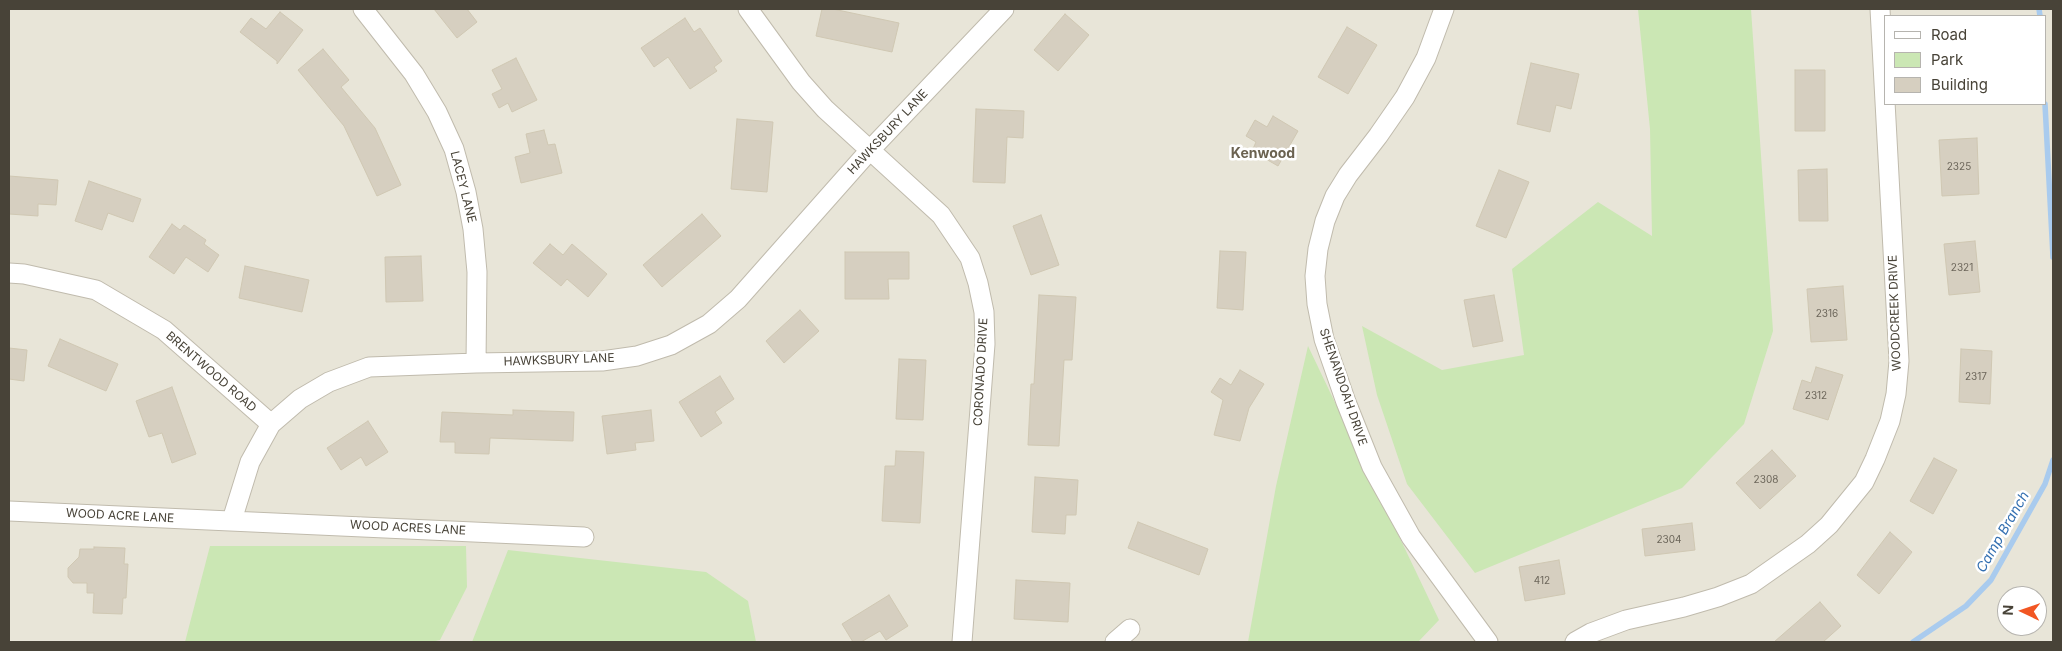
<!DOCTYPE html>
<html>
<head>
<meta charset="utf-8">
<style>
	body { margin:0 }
	#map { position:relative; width:2062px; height:651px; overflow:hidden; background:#f4f2ea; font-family:Inter,sans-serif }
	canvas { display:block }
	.frame { position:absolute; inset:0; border:10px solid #484338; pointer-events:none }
	.legend { position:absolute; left:1884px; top:15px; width:162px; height:90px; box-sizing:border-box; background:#fff; border:1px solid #b6b4af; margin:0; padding:6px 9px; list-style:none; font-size:15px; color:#484338 }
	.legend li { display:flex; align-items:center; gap:10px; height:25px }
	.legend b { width:25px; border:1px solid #b6b4af }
	.north { position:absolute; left:1997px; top:586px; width:50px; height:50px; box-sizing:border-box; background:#fff; border:1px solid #b6b4af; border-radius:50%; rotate:273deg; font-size:14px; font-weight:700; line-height:20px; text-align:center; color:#484338 }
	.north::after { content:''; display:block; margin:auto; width:18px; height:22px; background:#f25623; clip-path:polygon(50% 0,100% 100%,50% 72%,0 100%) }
</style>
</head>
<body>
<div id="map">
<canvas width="2062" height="651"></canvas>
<div class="frame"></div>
<ul class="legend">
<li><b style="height:6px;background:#fff"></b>Road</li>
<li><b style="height:14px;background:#cbe7b4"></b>Park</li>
<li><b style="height:14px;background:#d6cfc0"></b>Building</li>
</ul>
<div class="north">N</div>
</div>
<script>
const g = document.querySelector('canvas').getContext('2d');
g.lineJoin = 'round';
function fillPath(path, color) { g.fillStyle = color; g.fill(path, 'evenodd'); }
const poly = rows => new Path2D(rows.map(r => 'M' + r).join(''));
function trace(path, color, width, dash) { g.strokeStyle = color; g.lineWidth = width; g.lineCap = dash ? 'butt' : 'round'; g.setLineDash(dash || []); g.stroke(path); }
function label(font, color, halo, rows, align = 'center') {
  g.font = font + ' Inter,sans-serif'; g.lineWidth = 5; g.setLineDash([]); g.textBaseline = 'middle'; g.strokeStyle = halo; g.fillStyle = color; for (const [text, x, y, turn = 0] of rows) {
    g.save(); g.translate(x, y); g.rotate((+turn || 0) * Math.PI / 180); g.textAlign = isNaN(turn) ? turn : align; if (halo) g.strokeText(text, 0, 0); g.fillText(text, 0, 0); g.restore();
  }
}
const residential = poly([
	[9,9,2053,9,2053,642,9,642],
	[1886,16,2046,16,2046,104,1886,104],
	[2007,596,2037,596,2037,626,2007,626]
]);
const green = poly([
	[1638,9,1751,9,1773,331,1744,424,1682,488,1475,573,1407,484,1377,395,1362,326,1442,370,1524,355,1512,269,1598,202,1652,236,1650,129],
	[1308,346,1439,620,1418,642,1248,642,1276,486],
	[210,546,466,546,467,587,440,640,431,642,185,642],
	[508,550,706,572,748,601,756,642,472,642]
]);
const stream = poly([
	[2039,9,2040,16],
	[2045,104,2053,257],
	[1913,642,1966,606,1991,580,2045,484,2053,460]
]);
const building = poly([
	[434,9,467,9,477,22,457,38,434,9],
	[822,9,833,9,899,23,892,52,816,36,822,9],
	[280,12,303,30,277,64,277,61,240,32,251,18,266,29,280,12],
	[1065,14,1089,35,1058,71,1034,50,1065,14],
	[685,18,694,32,700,28,722,61,714,67,717,71,690,89,668,57,654,67,641,48,685,18],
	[1347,27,1377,45,1348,94,1318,77,1347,27],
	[323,49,349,80,341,87,375,128,401,185,377,196,344,126,298,70,323,49],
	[516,58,537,100,512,112,508,103,499,108,492,94,502,89,492,70,516,58],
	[1531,63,1579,74,1571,109,1556,105,1550,132,1517,124,1531,63],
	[1795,70,1825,70,1825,131,1795,131,1795,70],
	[976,109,1024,111,1023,138,1007,137,1005,183,973,182,976,109],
	[1273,116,1298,131,1278,166,1252,151,1256,142,1246,136,1255,120,1267,127,1273,116],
	[737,119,773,122,767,192,731,189,737,119],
	[544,130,548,145,555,144,562,173,521,183,515,157,530,153,526,134,544,130],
	[1977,138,1979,194,1942,196,1939,140,1977,138],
	[1827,169,1828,221,1799,221,1798,170,1827,169],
	[1499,170,1529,182,1506,238,1476,226,1499,170],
	[9,176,58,180,56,205,38,204,38,216,9,214,9,176],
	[89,181,141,199,133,222,108,213,102,230,75,221,89,181],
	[702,214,721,236,662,287,643,265,702,214],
	[1041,215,1059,265,1031,275,1013,226,1041,215],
	[172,224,180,230,184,225,206,240,204,244,219,255,208,272,186,257,174,274,149,257,172,224],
	[1975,241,1980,292,1949,295,1944,244,1975,241],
	[550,244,563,255,572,244,607,274,588,297,567,279,561,286,533,263,550,244],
	[1220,251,1246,252,1243,310,1217,308,1220,251],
	[845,252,909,252,909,279,888,279,889,299,845,299,845,252],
	[421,256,423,301,386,302,385,257,421,256],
	[245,266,309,280,302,312,239,298,245,266],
	[1843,286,1847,340,1811,342,1807,289,1843,286],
	[1039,295,1076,297,1072,360,1064,360,1059,446,1028,445,1031,384,1034,384,1039,295],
	[1494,295,1503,341,1473,347,1464,300,1494,295],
	[800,310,819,331,784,363,766,341,800,310],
	[60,339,118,364,106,391,48,366,60,339],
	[9,348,27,350,24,381,9,379,9,348],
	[1961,349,1992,351,1990,404,1959,402,1961,349],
	[899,359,926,360,923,420,896,419,899,359],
	[1816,367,1843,375,1828,420,1793,409,1802,380,1811,383,1816,367],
	[1240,370,1264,384,1249,408,1240,441,1214,435,1223,400,1211,392,1220,378,1231,385,1240,370],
	[720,376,734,399,715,412,722,423,701,437,679,402,720,376],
	[172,387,196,454,172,463,162,433,149,437,136,401,172,387],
	[513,410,574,412,573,441,490,438,489,454,455,453,455,442,440,442,442,412,513,415,513,410],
	[651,410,654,441,635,443,636,450,607,454,602,416,651,410],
	[368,421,388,452,366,466,361,457,341,470,327,448,368,421],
	[1772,450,1796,476,1760,509,1736,483,1772,450],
	[896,451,924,452,920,523,882,521,885,466,895,466,896,451],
	[1934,458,1957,470,1933,514,1910,501,1934,458],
	[1035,477,1078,480,1076,515,1066,515,1065,534,1032,532,1035,477],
	[1138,522,1208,549,1199,575,1128,548,1138,522],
	[1692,523,1695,550,1645,556,1642,529,1692,523],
	[1890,532,1912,552,1879,594,1857,575,1890,532],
	[94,547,125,548,124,564,128,564,126,598,123,598,122,614,93,613,94,593,87,593,87,583,73,583,68,577,68,568,79,557,80,549,94,549,94,547],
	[1559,560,1565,594,1525,601,1519,567,1559,560],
	[1016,580,1070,583,1068,622,1014,619,1016,580],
	[889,595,908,626,886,640,880,631,861,642,853,642,842,624,889,595],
	[1820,602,1841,626,1823,642,1774,642,1820,602]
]);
const minor = poly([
	[363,9,414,74,437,112,454,149,466,192,473,229,477,272,476,363],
	[748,9,801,82,825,109,941,215,970,258,978,283,984,312,985,344,962,642],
	[1444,9,1426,58,1405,97,1378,136,1348,175,1335,196,1325,221,1318,249,1315,276,1317,304,1324,339,1346,402,1372,467,1411,537,1488,642],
	[9,273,24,274,96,290,164,330,271,424],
	[9,511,584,537],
	[232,520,250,462,271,424,300,399,329,382,369,367,476,363,602,361,637,356,671,345,709,324,738,299,870,150,1004,9],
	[1115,642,1130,629],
	[1575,642,1591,633,1626,620,1684,607,1718,597,1751,584,1808,544,1829,525,1864,482,1875,459,1890,421,1896,394,1899,361,1880,9]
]);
const numberNames = [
	["2325",1959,167],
	["2321",1962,268],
	["2316",1827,314],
	["2317",1976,377],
	["2312",1816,396],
	["2308",1766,480],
	["2304",1669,540],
	["412",1542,581]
];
const streetNames = [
	["HAWKSBURY LANE",888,132,-47],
	["LACEY LANE",463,187,76],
	["WOODCREEK DRIVE",1895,313,-92],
	["HAWKSBURY LANE",559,360,-2],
	["BRENTWOOD ROAD",211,372,41],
	["CORONADO DRIVE",981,372,-87],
	["SHENANDOAH DRIVE",1343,387,71],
	["WOOD ACRE LANE",120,516,3],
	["WOOD ACRES LANE",408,528,3]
];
const neighbourhoodNames = [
	["Kenwood",1263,154]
];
const waterNames = [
	["Camp Branch",2003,532,-60]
];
fillPath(residential, '#e8e5d8');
fillPath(green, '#cbe7b4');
trace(stream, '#a9cbee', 5.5);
fillPath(building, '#d6cfc0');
trace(building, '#d0c8b3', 1);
trace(minor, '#c0bbad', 21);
trace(minor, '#fff', 19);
label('10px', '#6c665a', null, numberNames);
label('12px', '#484338', '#fff', streetNames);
label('bold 14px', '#6b6250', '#fff', neighbourhoodNames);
label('italic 14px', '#3470b1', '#fff', waterNames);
</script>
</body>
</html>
